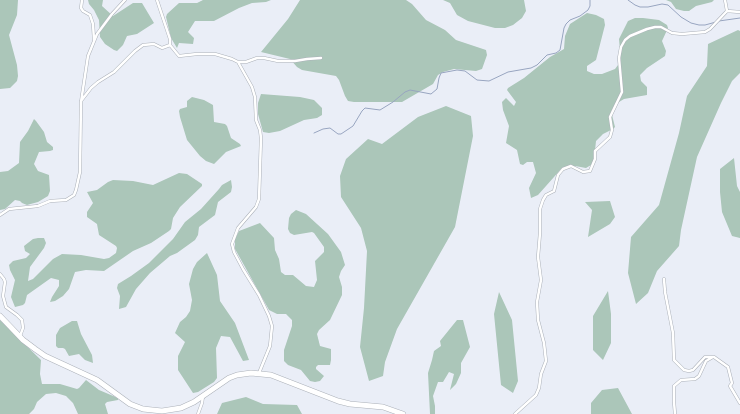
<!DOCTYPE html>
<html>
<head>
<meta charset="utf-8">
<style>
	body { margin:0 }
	canvas { display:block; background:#eaeef7 }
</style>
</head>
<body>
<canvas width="740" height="414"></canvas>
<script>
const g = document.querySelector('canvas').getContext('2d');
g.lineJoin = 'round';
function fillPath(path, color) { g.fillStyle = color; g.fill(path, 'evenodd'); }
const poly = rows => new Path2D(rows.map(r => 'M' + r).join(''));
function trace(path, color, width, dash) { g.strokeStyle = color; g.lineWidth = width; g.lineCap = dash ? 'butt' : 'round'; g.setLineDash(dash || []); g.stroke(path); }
const green = poly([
	[0,0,18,0,17,15,9,35,17,65,18,76,17,81,10,88,0,89],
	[88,0,103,0,102,6,113,16,133,3,142,3,154,23,137,34,127,36,123,45,117,51,114,50,105,44,100,37,99,20,94,10,89,4],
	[203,0,271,0,266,2,252,3,239,8,214,21,195,21,188,32,194,38,193,44,179,43,177,48,171,38,166,17,167,14,179,3,197,3],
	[300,0,406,0,412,4,426,20,445,30,456,40,486,50,487,55,482,69,476,71,454,69,443,72,438,75,433,84,402,102,354,102,348,101,345,96,339,80,336,76,302,70,297,67,290,59,261,52,288,19],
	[443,0,524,0,526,11,522,18,513,25,505,28,495,28,468,21,457,15,450,3],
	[666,0,714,0,712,2,696,6,689,11,684,11,676,9,671,2],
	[587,13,596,15,604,19,605,25,596,60,587,66,587,71,594,74,602,74,615,69,621,61,619,39,628,21,635,18,643,18,659,20,667,25,668,28,662,41,666,51,665,56,647,68,640,75,641,81,647,87,647,95,624,99,619,102,611,111,615,127,613,129,603,134,596,141,594,160,591,165,586,168,575,166,562,168,538,195,531,198,529,188,536,173,533,162,527,162,523,165,520,164,517,150,506,143,509,126,503,110,502,102,506,98,514,106,516,102,507,90,508,88,524,78,550,57,564,49,565,36,570,24],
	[738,30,740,31,740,73,732,81,721,103,697,157,681,230,679,246,657,271,648,293,636,304,628,273,631,237,659,205,679,133,687,96,707,66,708,44],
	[261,94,300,97,314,100,322,108,322,115,317,118,304,120,280,131,269,133,263,132,258,114,258,103],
	[192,97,204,100,213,105,214,122,225,124,227,126,231,138,240,144,241,146,226,152,214,164,206,161,200,156,187,140,180,117,179,111,180,109,187,107,187,101],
	[446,106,471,116,473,136,455,227,397,329,385,362,383,376,369,381,360,347,364,308,367,251,361,228,341,197,340,176,346,159,368,139,382,144,418,117],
	[34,119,36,121,44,132,47,142,53,147,53,150,50,151,39,152,34,164,38,171,49,175,50,191,48,196,38,202,27,205,22,203,20,201,15,200,5,209,0,210,0,172,8,171,19,163,20,142,28,131],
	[734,158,737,186,740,192,740,238,732,236,722,212,720,192,720,169],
	[179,173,187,174,202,184,202,186,180,207,173,218,171,229,169,231,151,243,133,251,104,271,86,270,75,272,69,289,63,296,55,301,50,302,52,297,59,286,59,280,51,278,27,295,25,303,23,305,15,307,11,297,15,280,10,270,9,265,13,261,26,258,30,254,25,251,24,246,33,239,38,238,44,238,46,243,44,248,30,267,28,281,33,279,53,259,62,254,81,255,104,259,109,258,116,253,117,248,116,246,99,235,97,224,87,217,87,212,93,203,87,192,97,190,108,182,113,180,133,181,153,185],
	[231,180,232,187,231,192,218,202,215,215,199,227,198,235,195,240,177,253,170,256,150,273,136,289,126,307,119,309,120,296,117,288,118,284,131,276,149,263,173,239,185,222,201,209,219,189,222,185],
	[610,201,615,217,610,224,588,237,592,210,585,202],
	[296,210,306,214,328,234,341,252,345,265,341,271,339,277,342,287,342,295,330,320,319,330,317,334,320,346,331,349,331,360,330,365,318,365,316,367,316,369,324,376,320,381,315,382,310,381,301,370,288,365,284,361,284,350,292,326,292,320,286,314,277,314,269,310,235,249,235,239,239,231,260,223,274,238,275,250,279,259,281,272,285,275,293,275,306,286,314,287,317,280,315,261,324,252,324,247,314,233,312,232,294,235,290,233,288,229,289,218,291,214],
	[207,253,217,275,220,301,235,323,249,360,243,361,230,337,221,336,216,348,217,378,214,382,198,392,193,393,178,370,178,356,185,342,175,333,180,322,186,317,190,311,192,300,189,284,193,269,197,262],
	[608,291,611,314,611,343,603,360,593,350,593,316],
	[499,292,512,320,518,381,513,393,501,385,494,314],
	[0,320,41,360,40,374,42,384,60,384,77,389,79,388,86,380,99,390,118,398,118,400,107,402,105,404,108,414,78,414,73,403,66,396,56,393,46,394,37,402,34,409,29,414,0,414],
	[457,320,463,320,470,347,461,363,461,373,456,384,450,390,454,374,449,372,443,382,438,382,433,396,435,406,435,414,430,414,428,373,432,360,434,351,441,346,440,341],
	[72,321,77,321,81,334,92,355,93,363,85,360,79,354,69,356,65,349,63,348,58,348,56,346,56,335,60,328],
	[618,388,632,414,591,414,591,403,602,390],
	[246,397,263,404,297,405,302,414,217,414,222,403]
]);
const stream = poly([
	[628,0,635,5,640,7,648,7,662,4,668,5,681,17,691,23,699,25,705,25,716,22],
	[719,21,740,18],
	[314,133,323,129,330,128,338,134,341,134,353,126,362,111,365,108,380,110,393,102,405,92,410,90,431,94,437,89,439,78,441,73,457,70,465,71,477,80,489,81,508,72,531,68,537,65,547,55,556,53,560,50,564,28,566,24,570,20,580,16,588,10,590,6,590,0]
]);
const street = poly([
	[82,0,81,8,83,11,90,15,93,24,94,40],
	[157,0,170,39,170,45,179,56,197,54,215,54,232,59,238,62,252,87,255,97,256,120,260,130,261,138,259,199,256,207,238,228,232,244,234,252,243,269,259,295,269,316,272,326,270,346,259,373],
	[725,0,727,11],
	[238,62,246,62,257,58,264,58,278,61,295,61,307,59,321,58],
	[81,101,91,88,98,82,114,72,135,51,143,45,154,44,162,48,170,45],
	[0,215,9,209,38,206,50,201,66,200,74,195,76,190,80,172,81,102,88,56,97,34,112,14,125,0],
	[0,274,4,279,5,282,3,296,6,307,17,315,22,320,23,328,20,336],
	[664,279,665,292,673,333,674,360,684,370,689,371,693,370,705,357,714,357,728,367,732,383,730,386,740,403],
	[198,414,202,403,203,396],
	[515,414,536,395,539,388,541,374,546,361,544,343,538,320,537,302,541,280,538,257,540,233,540,209,543,200,546,195,554,191,558,175,563,169,571,166,583,172,590,171,595,159,595,151,610,137,612,130,610,117,622,92,619,58,621,47,625,40,630,36,647,29,655,27,661,27,672,33,682,34,705,32,710,29,727,11,740,12],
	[675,414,674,402,674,386,681,380,695,379,699,376,706,361,713,357]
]);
const highway = poly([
	[0,316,23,340,35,349,45,356,97,380,130,404,143,409,162,411,181,408,194,402,229,378,237,375,251,373,271,375,338,401,350,404,383,407,403,414]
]);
fillPath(green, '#abc6b9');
trace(stream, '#98a5c0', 1);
trace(street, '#acb1b9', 3.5);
trace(highway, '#acb1b9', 6);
trace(street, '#fff', 2.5);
trace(highway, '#fff', 5);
</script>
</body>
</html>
